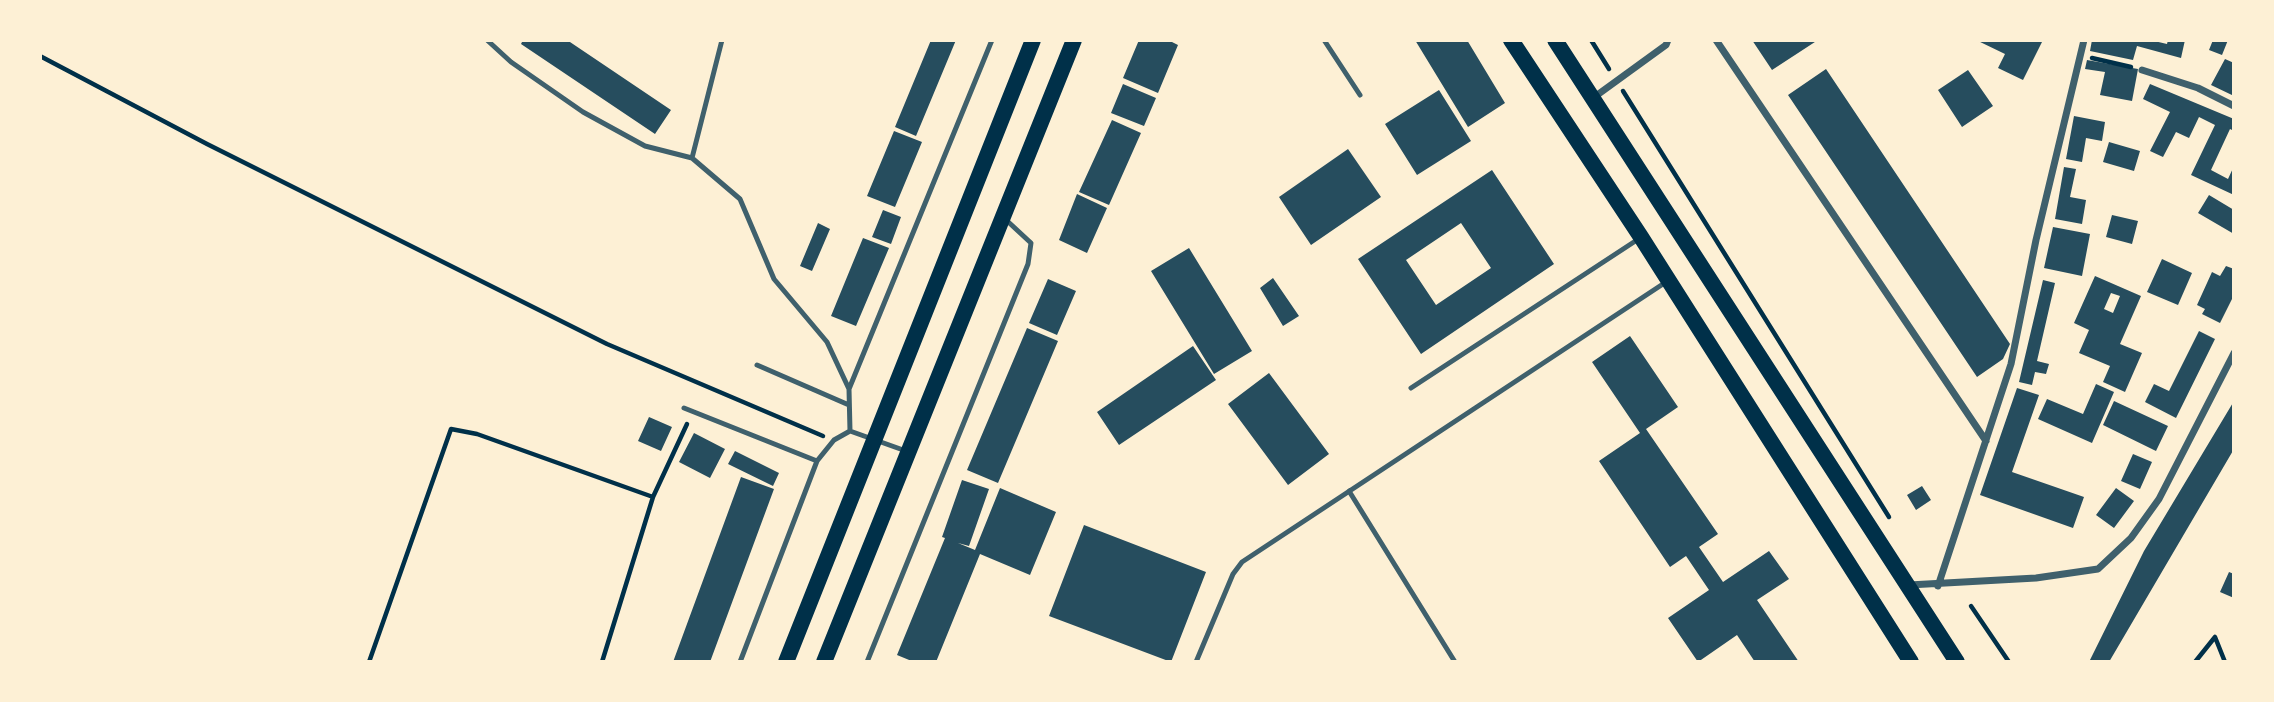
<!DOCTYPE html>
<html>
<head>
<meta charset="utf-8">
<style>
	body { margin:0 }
	#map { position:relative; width:2274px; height:702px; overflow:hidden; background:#fdf0d5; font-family:"PT Sans",sans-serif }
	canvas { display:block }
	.frame { position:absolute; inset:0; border:42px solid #fdf0d5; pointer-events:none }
</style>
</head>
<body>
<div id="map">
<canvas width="2274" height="702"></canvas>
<div class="frame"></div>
</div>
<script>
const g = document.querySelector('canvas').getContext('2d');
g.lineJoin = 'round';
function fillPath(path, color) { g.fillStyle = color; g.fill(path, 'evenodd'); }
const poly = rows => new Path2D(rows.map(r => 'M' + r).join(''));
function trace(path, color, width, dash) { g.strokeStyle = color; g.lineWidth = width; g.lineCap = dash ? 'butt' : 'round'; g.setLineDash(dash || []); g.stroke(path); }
const building = poly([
	[523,40,567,40,671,110,655,134,521,44],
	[931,40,956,40,916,136,895,127],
	[1139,40,1168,40,1178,45,1158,93,1123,78],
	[1415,40,1467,40,1505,103,1468,127],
	[1752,40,1818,40,1772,70],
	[1976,40,2043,40,2023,80,1998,68,2005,54],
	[2092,40,2150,40,2167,44,2168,40,2185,40,2181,58,2137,46,2133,60,2090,51],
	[2213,40,2228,40,2222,55,2209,50],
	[2225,59,2234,63,2234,96,2211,85],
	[2087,60,2138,69,2132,101,2100,95,2105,72,2085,69],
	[1826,69,2010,344,2003,359,1977,377,1788,95],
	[1968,70,1993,106,1962,127,1938,90],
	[1123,84,1156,98,1144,126,1111,113],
	[2150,84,2234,119,2234,131,2230,129,2211,170,2228,179,2234,166,2234,195,2191,175,2215,125,2199,117,2189,138,2176,132,2163,157,2150,151,2170,112,2143,99],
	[1439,90,1471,141,1417,175,1385,124],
	[2074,116,2105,122,2102,141,2086,138,2082,162,2066,159],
	[1112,120,1141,133,1109,205,1079,192],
	[894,131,922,142,895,207,867,196],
	[2109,142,2140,151,2134,171,2103,162],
	[1348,149,1381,197,1311,245,1279,197],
	[2064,167,2076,169,2070,197,2086,200,2082,224,2055,219],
	[1492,170,1554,264,1421,354,1358,259],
	[1461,223,1491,268,1436,305,1406,260],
	[1077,194,1107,208,1087,253,1059,240],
	[2209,195,2234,210,2234,234,2198,213],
	[883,210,901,217,891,244,872,237],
	[2112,215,2138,221,2132,244,2106,237],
	[818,223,830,229,812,271,800,266],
	[2053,227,2090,234,2082,276,2044,268],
	[863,238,889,248,856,326,831,316],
	[1189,248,1252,351,1214,374,1151,271],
	[2162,259,2192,273,2178,305,2147,292],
	[2226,266,2234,269,2234,295,2220,323,2202,314,2205,309,2197,305,2212,272,2220,276],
	[2095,276,2141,296,2120,344,2142,353,2125,392,2103,382,2110,366,2079,353,2089,330,2074,323],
	[2111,293,2120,296,2113,313,2104,309],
	[1273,278,1299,316,1283,326,1260,288],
	[1048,279,1076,291,1057,335,1029,323],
	[2043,280,2055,283,2037,361,2049,364,2046,374,2035,372,2032,385,2019,382],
	[1027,328,1058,341,998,483,967,470],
	[2199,331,2215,339,2176,418,2145,402,2154,384,2169,391],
	[1630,336,1678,407,1646,429,1718,534,1699,547,1723,582,1769,551,1789,579,1757,600,1799,662,1755,662,1737,635,1698,662,1668,618,1709,590,1686,556,1670,567,1599,461,1640,433,1592,362],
	[1193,346,1216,380,1119,445,1097,412],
	[1269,373,1329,454,1288,485,1228,404],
	[2096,384,2114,392,2092,443,2038,419,2047,399,2083,414],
	[2017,388,2039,395,2012,472,2084,497,2073,528,1980,495],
	[2114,401,2168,426,2156,451,2103,425],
	[2234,401,2234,449,2109,662,2089,662,2144,551],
	[649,417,672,427,661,451,638,441],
	[694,433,725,449,710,478,679,462],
	[735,451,779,473,773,486,728,464],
	[2133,454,2152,462,2140,489,2121,481],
	[741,477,774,489,710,662,673,662],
	[962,480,989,489,969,546,958,543,975,550,1000,488,1056,512,1030,575,980,554,936,662,914,662,897,655,945,538,942,537],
	[1922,486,1931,500,1916,510,1907,495],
	[2116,488,2134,501,2114,528,2096,515],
	[1084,525,1206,572,1171,662,1049,616],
	[2229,572,2234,574,2234,598,2220,592]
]);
const path = poly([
	[1591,40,1609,69],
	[40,56,207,144,607,344,823,436],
	[2092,58,2131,67],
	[1623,91,1889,517],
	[1971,606,2009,662],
	[369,662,451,429,477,434,653,497,687,424],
	[602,662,653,497],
	[2195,662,2215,637,2225,662]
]);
const service = poly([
	[487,40,511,62,583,112,645,146,692,158,740,199,774,279,827,342,849,389,850,431],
	[1324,40,1360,95],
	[692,158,722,40],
	[757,365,849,405],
	[1411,388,1640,238],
	[849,389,992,40],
	[684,408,817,461,834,440,850,431,906,451],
	[1349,491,1455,662],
	[740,662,817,461],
	[867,662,1028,264,1031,243,1004,218],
	[1196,662,1233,574,1242,562,1666,282]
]);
const minor = poly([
	[1716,40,1986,441],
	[2142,70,2198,88,2234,106],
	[1593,98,1666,45,1668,40],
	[1909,585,2036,578,2098,569,2131,538,2159,499,2234,353],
	[1938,586,2011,364,2036,240,2084,40]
]);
const primary = poly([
	[1511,40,1641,237,1911,662],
	[1555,40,1957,662],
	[786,662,1033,40],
	[824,662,1074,40]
]);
fillPath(building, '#264d5e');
trace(path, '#003049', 4.5);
trace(service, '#3f606c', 5);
trace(minor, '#3f606c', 7);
trace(primary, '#003049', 16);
</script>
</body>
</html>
